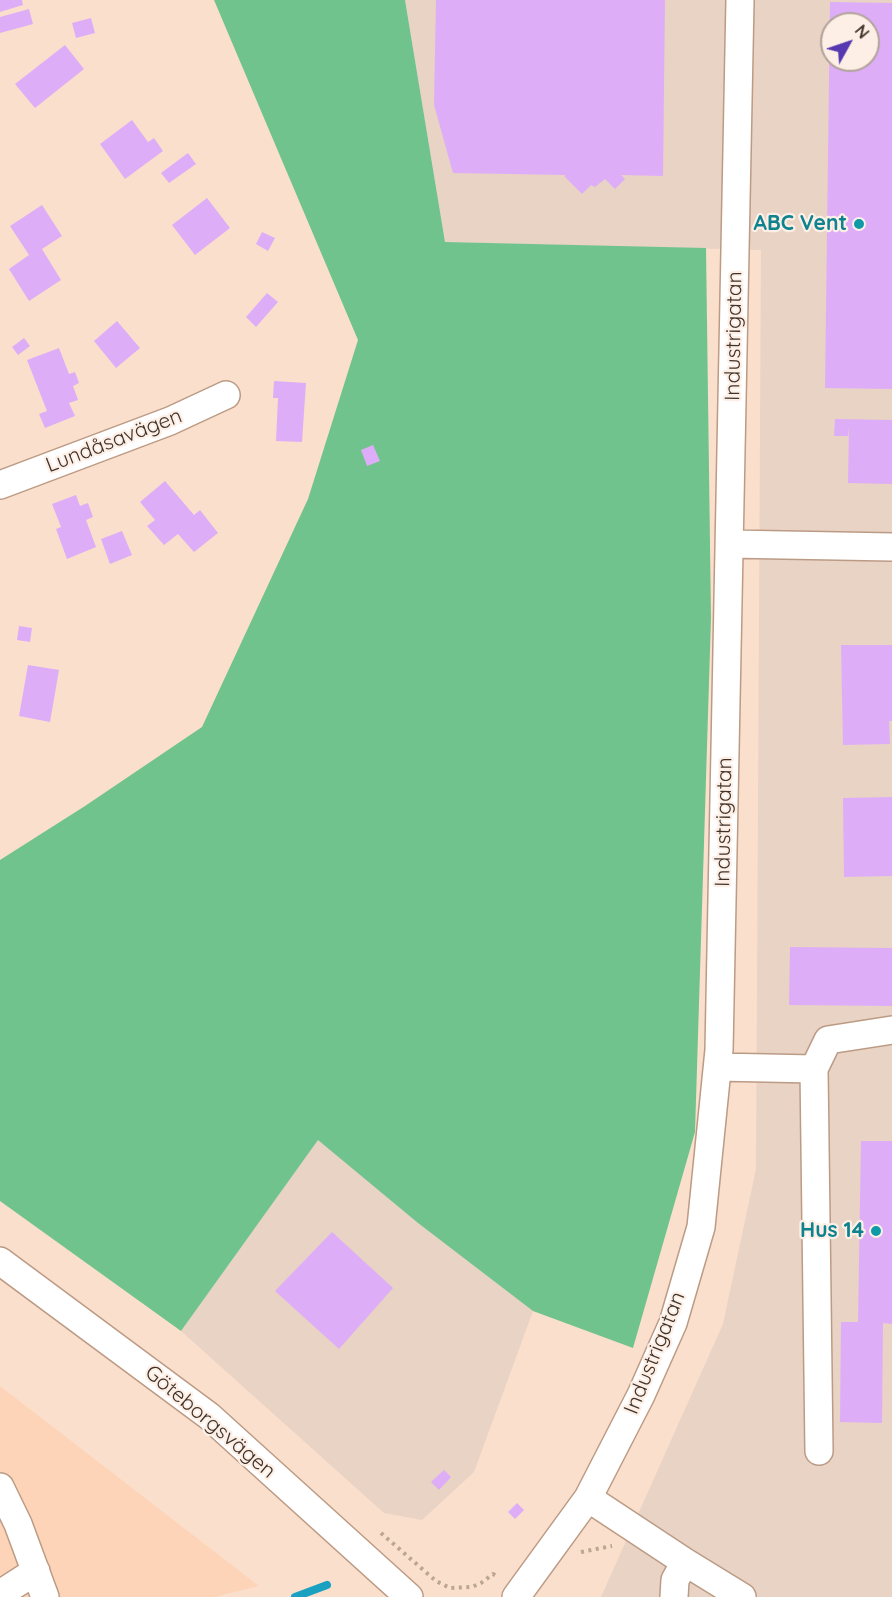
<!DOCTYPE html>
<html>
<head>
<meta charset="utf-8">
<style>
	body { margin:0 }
	#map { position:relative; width:892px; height:1597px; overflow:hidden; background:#fadfcc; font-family:Quicksand,sans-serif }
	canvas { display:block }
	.north { position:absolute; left:820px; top:12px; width:60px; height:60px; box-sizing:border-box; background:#fdefe5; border:2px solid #b1a39a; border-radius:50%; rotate:50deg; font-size:16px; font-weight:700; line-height:24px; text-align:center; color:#3f3229 }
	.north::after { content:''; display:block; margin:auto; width:21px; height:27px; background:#5639b1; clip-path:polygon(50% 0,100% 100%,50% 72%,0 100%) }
</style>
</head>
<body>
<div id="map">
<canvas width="892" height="1597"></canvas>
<div class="north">N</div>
</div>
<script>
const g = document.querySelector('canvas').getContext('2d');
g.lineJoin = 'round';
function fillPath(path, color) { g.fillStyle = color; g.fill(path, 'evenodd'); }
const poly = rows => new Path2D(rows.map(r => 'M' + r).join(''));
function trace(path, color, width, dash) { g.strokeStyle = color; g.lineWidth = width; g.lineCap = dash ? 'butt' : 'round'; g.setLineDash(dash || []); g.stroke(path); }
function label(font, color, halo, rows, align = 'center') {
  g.font = font + ' Quicksand,sans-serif'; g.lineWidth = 4.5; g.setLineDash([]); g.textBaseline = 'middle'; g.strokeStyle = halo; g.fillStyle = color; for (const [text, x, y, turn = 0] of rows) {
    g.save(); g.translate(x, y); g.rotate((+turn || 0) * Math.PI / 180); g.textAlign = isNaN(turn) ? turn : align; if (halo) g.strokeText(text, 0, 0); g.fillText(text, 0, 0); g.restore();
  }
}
const built = poly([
	[0,1386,259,1586,214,1597,0,1597]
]);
const industrial = poly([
	[405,0,892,0,892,1597,601,1597,723,1324,756,1169,761,250,445,242],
	[832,24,868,24,868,60,832,60],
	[318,1139,418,1223,533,1311,474,1472,422,1520,384,1513,181,1331]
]);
const forest = poly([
	[214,0,405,0,445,242,706,248,711,618,695,1132,633,1348,533,1311,418,1223,318,1140,181,1331,0,1201,0,860,85,806,202,727,308,499,358,340]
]);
const stream = poly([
	[295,1597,327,1585]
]);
const building = poly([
	[0,0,22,0,23,5,0,12],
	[436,0,665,0,663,176,621,175,625,179,615,189,605,179,595,187,591,185,582,194,565,177,565,175,453,173,434,105],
	[830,2,892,3,892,389,825,388],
	[832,24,868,24,868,60,832,60],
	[29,9,33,24,0,33,0,17],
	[91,18,95,33,76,38,72,23],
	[65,45,84,69,35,108,15,84],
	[132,120,148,142,154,138,163,151,125,179,100,144],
	[188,153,196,164,169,183,161,173],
	[207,198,230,228,195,255,172,225],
	[42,205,62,236,42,249,61,280,29,301,9,269,29,255,10,226],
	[262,232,275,238,268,251,256,244],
	[267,293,278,302,256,327,246,317],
	[117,321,140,348,116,368,94,341],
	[24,338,30,346,18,355,12,347],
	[59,348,69,374,75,372,79,383,73,386,78,400,69,403,75,416,45,428,39,414,47,411,27,360],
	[274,381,306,383,302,442,276,441,278,398,273,398],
	[835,419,892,420,892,484,848,483,849,427,848,436,834,436],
	[373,445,380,461,367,466,361,450],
	[165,481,194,515,200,510,218,533,194,552,178,534,164,545,147,526,155,520,140,502],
	[76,495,80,506,88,503,93,517,86,520,96,547,67,559,56,529,61,527,52,504],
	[122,531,132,555,110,564,101,539],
	[19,626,32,628,30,642,17,640],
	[841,645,892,645,892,721,889,721,890,744,843,745],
	[28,665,59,670,50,722,19,716],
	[892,797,892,876,844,877,843,798],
	[790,947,892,948,892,1006,789,1005],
	[861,1141,892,1141,892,1324,883,1323,882,1423,840,1422,841,1322,858,1322],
	[332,1232,393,1288,339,1349,275,1291],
	[444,1470,451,1477,439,1490,431,1482],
	[517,1503,524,1510,515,1519,508,1512]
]);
const path = poly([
	[381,1533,436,1581,450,1588,472,1587,481,1583,493,1574,498,1577],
	[581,1552,612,1546]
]);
const minor = poly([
	[0,485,170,421,226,395],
	[730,544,892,547],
	[718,1067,814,1069,819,1451],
	[814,1069,828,1040,892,1030],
	[0,1261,209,1416,409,1597],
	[0,1487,18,1524,45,1597],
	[588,1498,685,1562,742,1597],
	[0,1594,36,1571],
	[516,1597,588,1498,641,1395,673,1323,701,1227,719,1050,740,0],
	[674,1597,675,1580,685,1562]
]);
const markers = [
	[859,224,6,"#0f9aa8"],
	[876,1231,6,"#0f9aa8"]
];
const cultureNames = [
	["ABC Vent",847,224],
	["Hus 14",864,1231]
];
const streetNames = [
	["Industrigatan",734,336,-89],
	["Lundåsavägen",114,441,-21],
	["Industrigatan",724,822,-89],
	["Industrigatan",655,1353,-68],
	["Göteborgsvägen",210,1422,40]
];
fillPath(built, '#fdd4b8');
fillPath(industrial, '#e8d3c5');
fillPath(forest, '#70c38c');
trace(stream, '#1aa1c2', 8);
fillPath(building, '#deadf8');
trace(minor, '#bc9b85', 30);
trace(path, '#bba595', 4, [3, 4.5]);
trace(minor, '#fff', 27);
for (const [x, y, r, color] of markers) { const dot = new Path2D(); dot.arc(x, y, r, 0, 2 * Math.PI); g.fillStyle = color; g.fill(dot); trace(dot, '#fdefe5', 2); }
label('bold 21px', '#0d838f', '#fdefe5', cultureNames, 'right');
label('21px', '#3f3229', '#fdefe5', streetNames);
</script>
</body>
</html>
